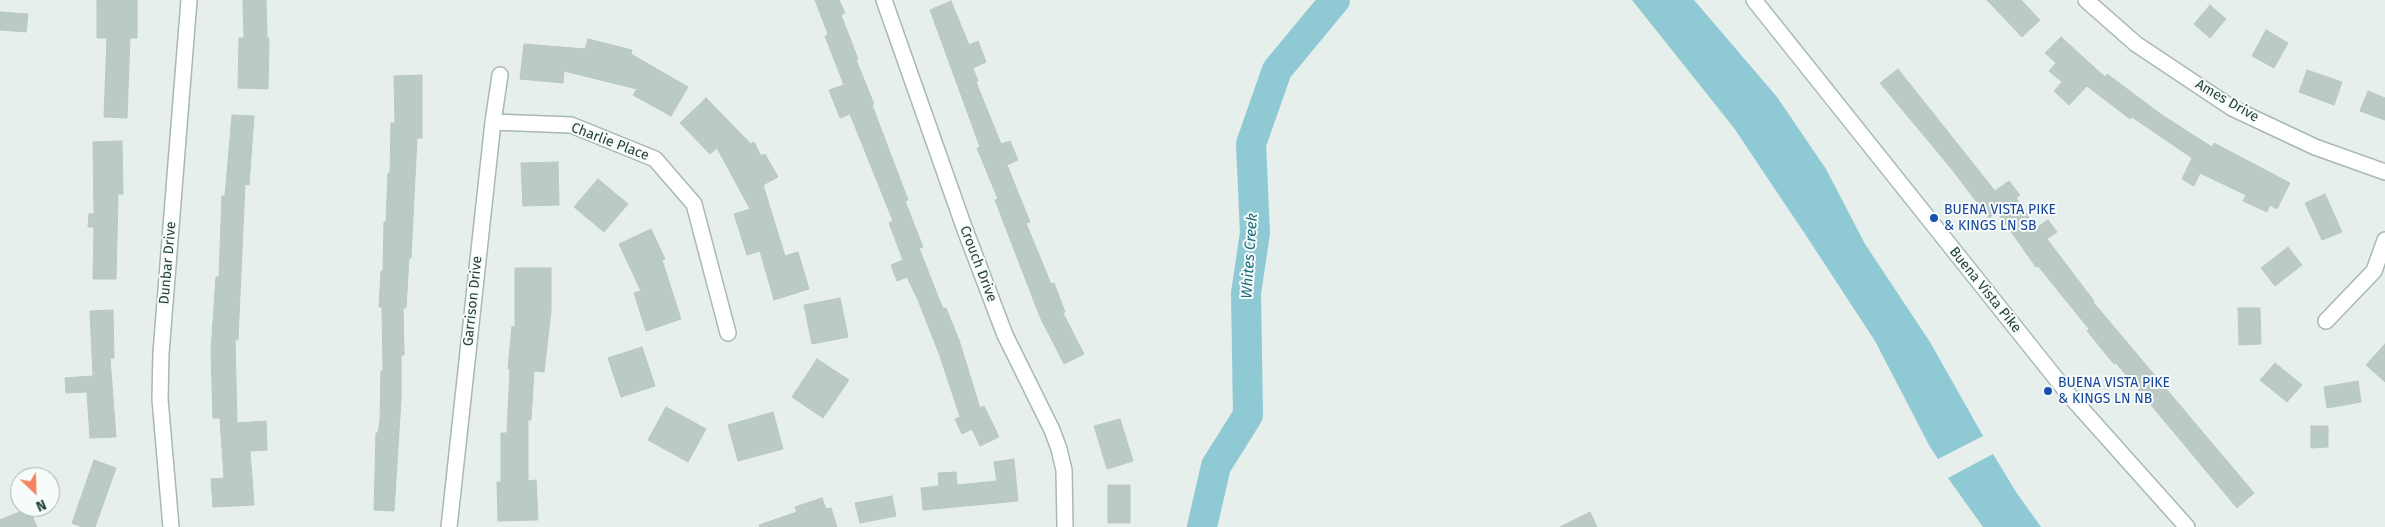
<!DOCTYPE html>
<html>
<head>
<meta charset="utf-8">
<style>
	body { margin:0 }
	#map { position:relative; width:2385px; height:527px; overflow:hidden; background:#e6efeb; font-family:"Fira Sans",sans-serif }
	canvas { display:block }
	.north { position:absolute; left:10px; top:467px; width:50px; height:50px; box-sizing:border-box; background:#f7fbf9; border:1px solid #a3b1ad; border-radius:50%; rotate:156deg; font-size:14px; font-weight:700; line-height:20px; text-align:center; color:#24423a }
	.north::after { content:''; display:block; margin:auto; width:18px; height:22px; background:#f4845f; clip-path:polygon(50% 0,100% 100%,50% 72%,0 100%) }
</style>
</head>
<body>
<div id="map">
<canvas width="2385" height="527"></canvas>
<div class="north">N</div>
</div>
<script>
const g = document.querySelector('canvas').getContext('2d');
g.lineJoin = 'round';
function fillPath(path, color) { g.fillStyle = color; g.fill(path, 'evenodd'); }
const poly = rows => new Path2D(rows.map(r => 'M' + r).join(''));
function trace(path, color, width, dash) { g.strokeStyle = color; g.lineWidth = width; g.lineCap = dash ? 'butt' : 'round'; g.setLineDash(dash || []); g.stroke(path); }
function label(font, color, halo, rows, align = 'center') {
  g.font = font + ' "Fira Sans",sans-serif'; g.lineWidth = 4; g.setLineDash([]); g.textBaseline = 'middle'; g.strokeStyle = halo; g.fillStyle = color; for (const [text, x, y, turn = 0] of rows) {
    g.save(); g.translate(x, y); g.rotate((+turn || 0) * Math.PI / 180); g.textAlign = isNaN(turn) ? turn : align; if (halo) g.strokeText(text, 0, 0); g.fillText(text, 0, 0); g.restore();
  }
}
const water = poly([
	[1632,0,1694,0,1777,97,1826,169,1865,244,1930,342,1983,436,1938,459,1929,445,1875,341,1807,237,1734,128],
	[1993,454,2016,492,2041,527,1983,527,1948,478]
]);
const river = poly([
	[1202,527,1216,466,1248,415,1246,293,1255,233,1251,144,1277,70,1335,0]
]);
const building = poly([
	[97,0,137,0,137,38,130,38,127,118,104,117,107,38,97,38,97,0],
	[243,0,266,0,267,38,269,38,268,89,238,88,239,38,244,38,243,0],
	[815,0,839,0,845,13,841,15,858,59,856,60,874,104,872,105,908,200,905,201,923,247,919,248,943,309,946,308,959,340,980,408,984,406,999,437,980,446,972,429,962,434,955,419,960,417,940,356,918,300,907,277,897,281,891,265,903,260,889,223,893,221,850,114,840,118,829,90,844,85,825,36,828,34,815,0],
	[1987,0,2021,0,2040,20,2022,37,1987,0],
	[951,1,969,45,978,41,986,62,973,68,978,81,976,82,1001,144,1010,141,1018,160,1007,165,1030,222,1026,223,1051,284,1054,283,1065,312,1063,313,1084,354,1064,364,1040,317,995,200,998,199,977,148,980,147,930,10,951,1],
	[2210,5,2226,19,2210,38,2194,24,2210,5],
	[0,12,28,14,26,32,0,30,0,12],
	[2266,30,2288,43,2274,68,2252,56,2266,30],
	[2061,37,2105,77,2107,74,2162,115,2212,147,2214,143,2290,183,2277,209,2270,205,2267,212,2243,201,2246,195,2200,173,2194,186,2182,179,2192,158,2132,117,2130,119,2087,86,2069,105,2054,91,2062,82,2049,71,2056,63,2045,53,2061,37],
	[588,39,632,50,631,54,688,87,671,116,633,95,637,89,564,71,563,83,520,79,524,44,585,49,588,39],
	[1898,69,1995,191,2009,181,2020,195,2016,198,2036,228,2048,220,2057,232,2047,239,2094,301,2093,302,2254,493,2237,508,2116,363,2114,364,2087,331,2089,329,2038,266,2036,267,1997,212,1989,218,1950,167,1880,83,1898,69],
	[2307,70,2342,82,2334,105,2299,92,2307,70],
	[422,75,422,138,417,138,411,258,409,258,406,308,403,308,404,355,401,355,401,400,394,511,374,510,376,433,378,433,380,421,381,371,383,371,382,307,379,307,381,271,383,271,384,222,386,222,388,173,390,173,391,123,395,123,394,76,422,75],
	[2368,91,2385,98,2385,120,2360,111,2368,91],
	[706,98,751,144,754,142,761,156,765,154,778,177,763,185,785,256,798,252,809,289,774,300,760,251,747,255,734,214,750,209,717,148,710,154,680,123,706,98],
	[232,115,254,116,249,185,245,184,238,340,235,340,237,423,266,421,267,450,250,451,254,505,213,507,211,479,224,478,220,418,213,418,211,351,216,277,219,277,222,196,225,196,232,115],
	[122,141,123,194,118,194,116,279,93,279,94,227,88,227,89,214,94,214,93,142,122,141],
	[558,162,559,205,523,206,521,163,558,162],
	[598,179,628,204,604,232,574,207,598,179],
	[2325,194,2342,232,2322,240,2305,203,2325,194],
	[651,229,665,259,662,260,681,319,646,331,634,293,641,291,619,244,651,229],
	[2288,247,2302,265,2275,286,2261,268,2288,247],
	[515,268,551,268,551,311,544,372,534,371,531,420,528,420,528,481,536,480,538,520,498,521,497,482,501,482,501,433,507,433,510,370,508,369,512,326,515,327,515,268],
	[840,298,848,337,812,344,804,305,840,298],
	[2238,308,2260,308,2261,344,2239,345,2238,308],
	[113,310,114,358,110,358,116,437,90,438,87,392,66,393,65,378,93,376,90,311,113,310],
	[2385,344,2385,382,2366,365,2385,344],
	[642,347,655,386,621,397,608,358,642,347],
	[817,359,849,380,823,418,792,397,817,359],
	[2275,363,2302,385,2287,402,2260,380,2275,363],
	[2358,381,2361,402,2327,408,2324,387,2358,381],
	[666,407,706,429,688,462,648,440,666,407],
	[773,412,783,449,738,461,728,425,773,412],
	[1120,419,1133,461,1107,469,1094,426,1120,419],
	[2311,426,2328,426,2328,447,2311,448,2311,426],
	[1014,459,1018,501,923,510,921,488,939,486,938,473,956,472,957,485,997,481,994,462,1014,459],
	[94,460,116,468,95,527,82,527,72,523,94,460],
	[1108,485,1130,485,1130,523,1108,523,1108,485],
	[892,496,896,516,860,523,855,503,892,496],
	[822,498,826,509,831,508,837,527,760,527,759,525,797,512,795,507,822,498],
	[29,508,37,527,0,527,0,520,29,508],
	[1590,512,1597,527,1560,527,1590,512]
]);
const minor = poly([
	[884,0,964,227,1005,335,1052,430,1059,449,1064,470,1065,527],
	[2086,0,2136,44,2232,108,2315,147,2385,172],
	[493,122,571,125,655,159,694,204,728,333],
	[2326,321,2374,271,2385,240],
	[171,527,160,399,161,353,189,0],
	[449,527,493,122,500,75]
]);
const secondary = poly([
	[1754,0,2070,396,2187,527]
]);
const markers = [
	[1934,218,5,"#1a4fb4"],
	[2048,391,5,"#1a4fb4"]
];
const streetNames = [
	["Ames Drive",2227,101,30],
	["Charlie Place",610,142,21],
	["Dunbar Drive",168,263,-85],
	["Crouch Drive",978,264,69],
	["Buena Vista Pike",1985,290,51],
	["Garrison Drive",473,301,-84]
];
const transitNames = [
	["BUENA VISTA PIKE",1944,210],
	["& KINGS LN SB",1944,226],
	["BUENA VISTA PIKE",2058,383],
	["& KINGS LN NB",2058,399]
];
const waterNames = [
	["Whites Creek",1250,256,-86]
];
fillPath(water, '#8ec9d4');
trace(river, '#8ec9d4', 30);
fillPath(building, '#bbcac4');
trace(building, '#b8c9c2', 1);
trace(minor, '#a8b8b2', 18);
trace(secondary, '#a4bbb3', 18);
trace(minor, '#fff', 15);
trace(secondary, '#fff', 15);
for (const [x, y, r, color] of markers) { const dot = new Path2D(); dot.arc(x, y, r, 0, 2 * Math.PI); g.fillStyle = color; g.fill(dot); trace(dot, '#f7fbf9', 2); }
label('14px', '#24423a', '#f7fbf9', streetNames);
label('14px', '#164399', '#f7fbf9', transitNames, 'left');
label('italic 15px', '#1c6f80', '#f7fbf9', waterNames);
</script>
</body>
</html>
